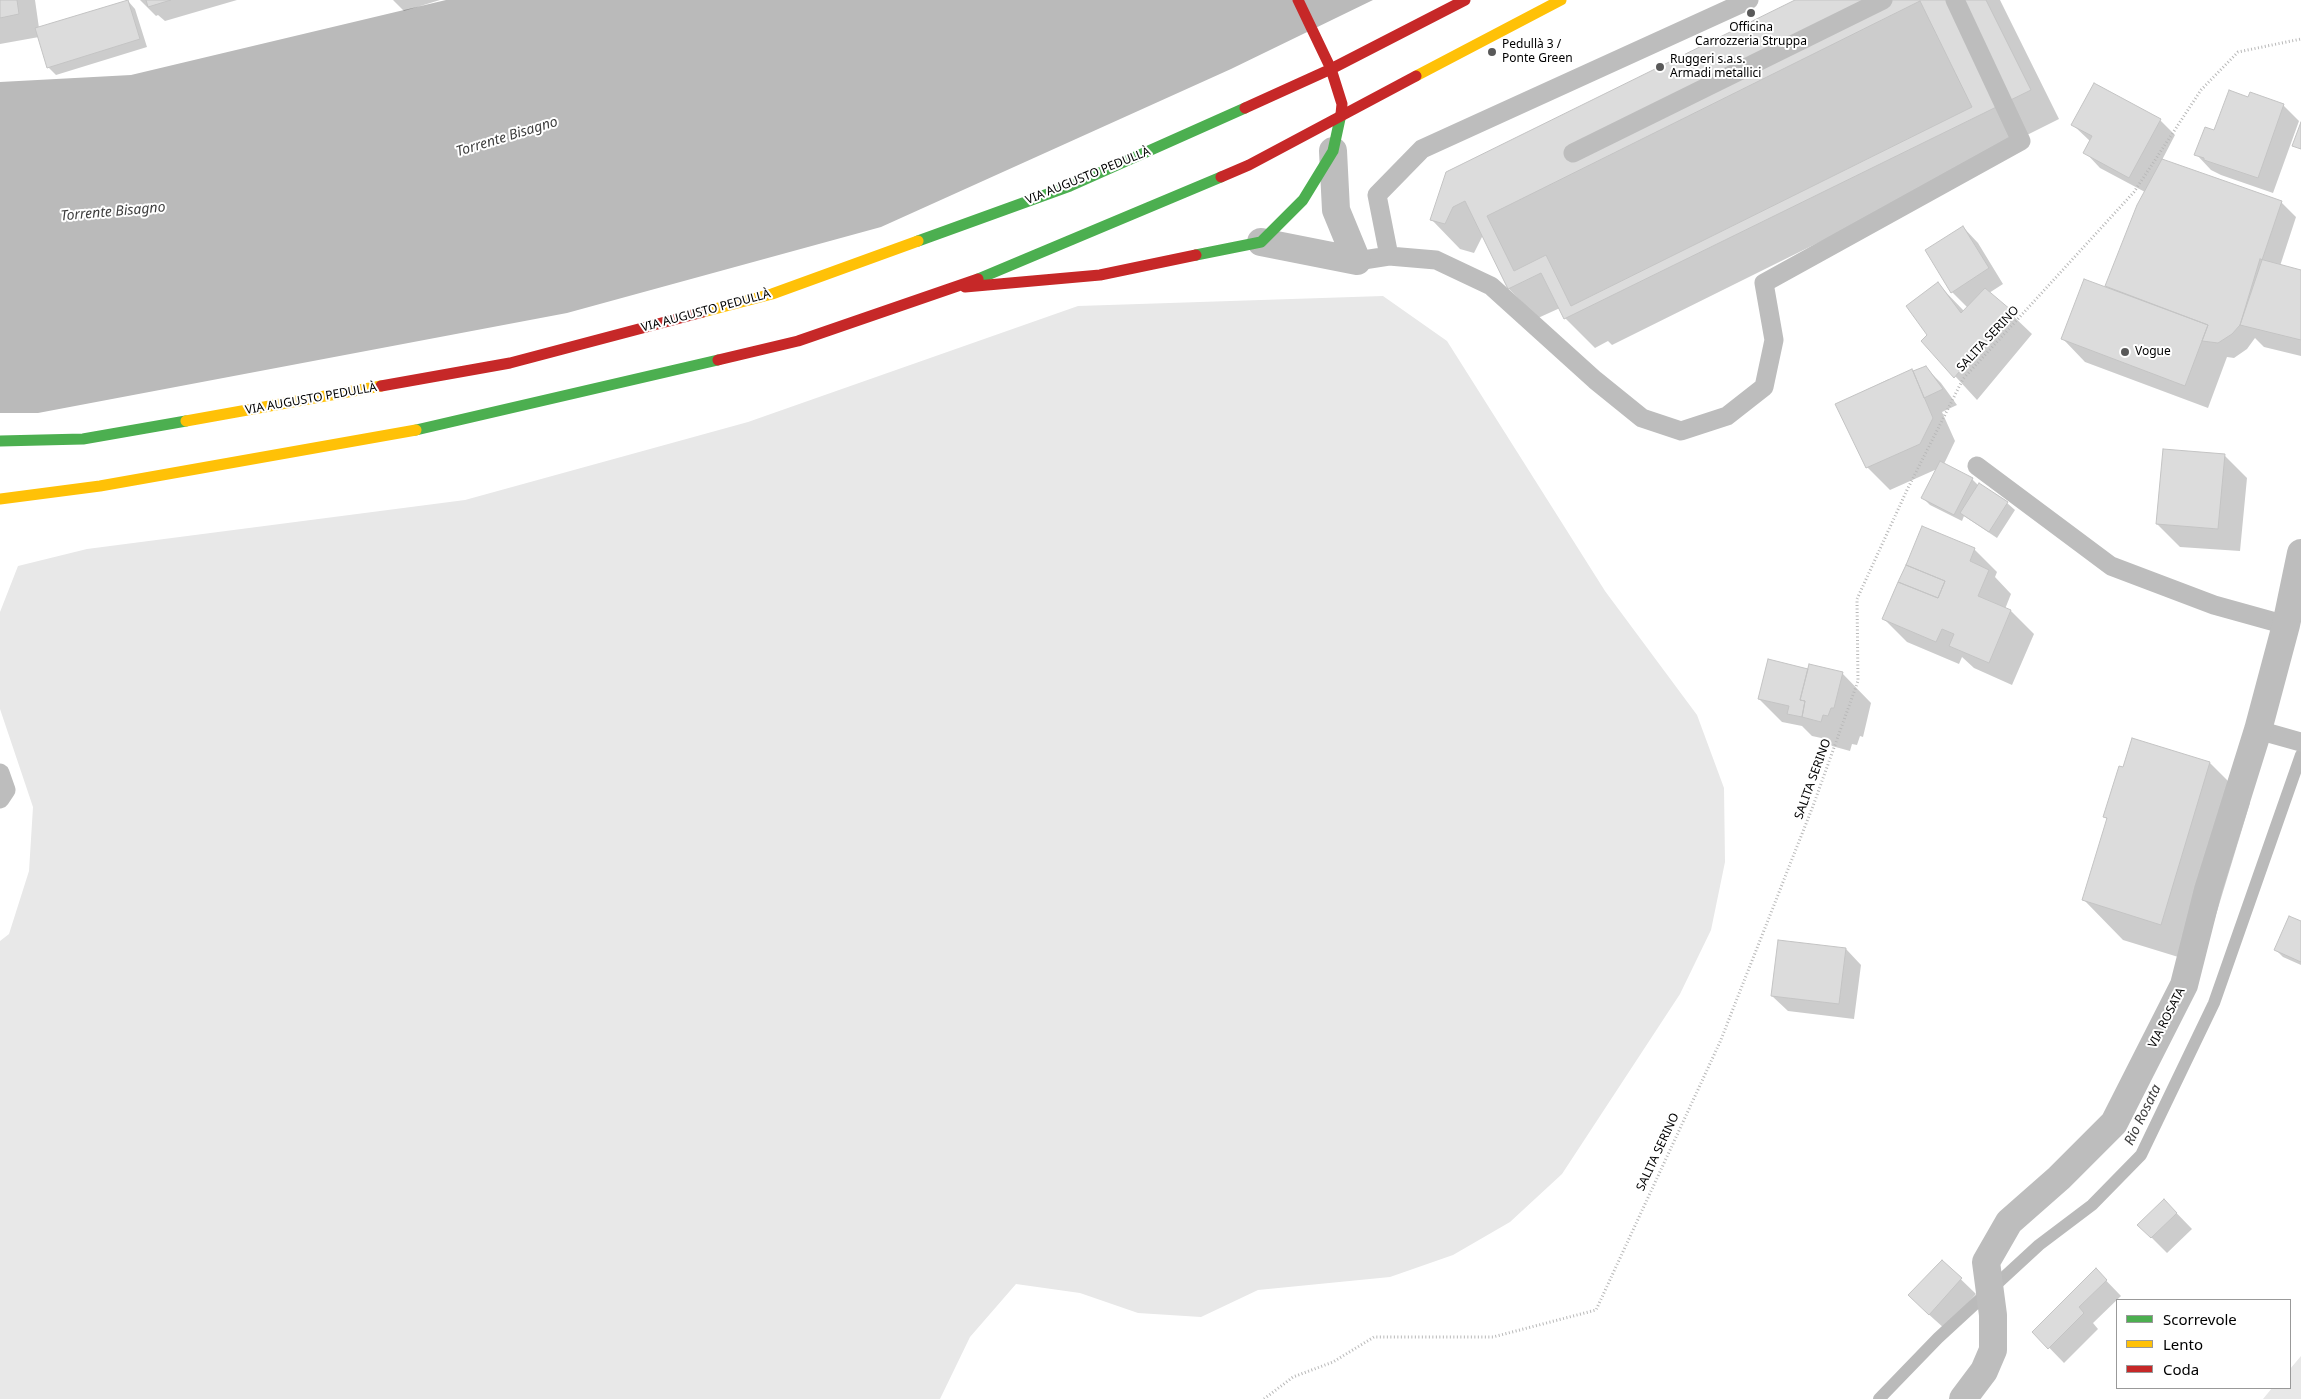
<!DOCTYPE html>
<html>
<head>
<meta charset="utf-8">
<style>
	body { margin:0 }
	#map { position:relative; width:2301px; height:1399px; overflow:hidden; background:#fff; font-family:"Noto Sans",sans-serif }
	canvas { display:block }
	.legend { position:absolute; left:2116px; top:1299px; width:175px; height:90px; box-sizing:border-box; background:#fff; border:1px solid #999; margin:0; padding:6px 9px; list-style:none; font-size:15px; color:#000 }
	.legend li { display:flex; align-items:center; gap:10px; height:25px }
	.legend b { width:25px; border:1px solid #999 }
</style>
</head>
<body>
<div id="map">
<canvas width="2301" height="1399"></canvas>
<ul class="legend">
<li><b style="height:6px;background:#4caf50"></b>Scorrevole</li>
<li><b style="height:6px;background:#ffc107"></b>Lento</li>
<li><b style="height:6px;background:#c62828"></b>Coda</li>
</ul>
</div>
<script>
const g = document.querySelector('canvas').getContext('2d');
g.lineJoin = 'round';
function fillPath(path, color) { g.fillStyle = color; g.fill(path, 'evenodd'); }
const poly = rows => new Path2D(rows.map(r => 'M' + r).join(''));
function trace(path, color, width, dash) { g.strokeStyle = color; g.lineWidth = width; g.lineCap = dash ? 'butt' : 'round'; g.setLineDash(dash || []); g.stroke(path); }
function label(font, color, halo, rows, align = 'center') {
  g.font = font + ' "Noto Sans",sans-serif'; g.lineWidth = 4; g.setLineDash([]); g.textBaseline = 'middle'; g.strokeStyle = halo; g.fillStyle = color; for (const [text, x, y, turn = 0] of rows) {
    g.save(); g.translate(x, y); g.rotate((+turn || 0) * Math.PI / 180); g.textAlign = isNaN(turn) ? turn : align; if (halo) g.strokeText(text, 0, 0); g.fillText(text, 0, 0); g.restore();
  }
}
const green = poly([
	[1383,296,1447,341,1605,591,1697,715,1724,788,1725,862,1711,930,1680,994,1562,1174,1510,1222,1453,1255,1390,1277,1258,1290,1201,1317,1138,1313,1080,1293,1016,1284,970,1337,940,1399,0,1399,0,941,9,934,29,871,33,807,0,709,0,612,18,566,87,549,465,500,748,422,1078,306],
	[2301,1356,2301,1399,2263,1399,2272,1388,2290,1388,2290,1369]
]);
const water = poly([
	[446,0,1373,0,1231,69,881,227,567,313,38,413,0,413,0,82,131,75]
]);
const shadow = poly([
	[0,0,35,0,39,28,128,1,135,9,147,47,56,75,48,67,39,37,0,44],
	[140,0,237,0,165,21,158,15,156,16],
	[393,0,440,0,404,11],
	[1798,0,2000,0,2059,119,2009,144,2011,147,1612,345,1608,341,1595,348,1565,318,1560,308,1538,318,1509,289,1483,235,1474,253,1460,249,1431,219],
	[2249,98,2283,105,2299,121,2273,193,2221,175,2211,170,2196,154,2215,132],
	[2160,120,2175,135,2162,160,2281,202,2296,217,2280,266,2301,271,2301,356,2264,347,2255,338,2247,349,2234,358,2227,357,2208,408,2085,362,2063,339,2110,290,2106,286,2145,192,2100,168,2085,152,2091,142,2073,125],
	[1963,227,1978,243,2003,284,1989,293,2032,334,1977,400,1923,341,1929,335,1938,284,1964,311,1968,308,1952,292],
	[1925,367,1941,383,1957,405,1942,412,1955,441,1944,464,1972,479,1979,486,2007,503,2015,510,1997,538,1964,516,1962,521,1930,505,1923,498,1937,469,1890,490,1867,467,1837,404,1889,379,1891,381],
	[2224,455,2247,478,2240,551,2180,547,2157,524],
	[1974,549,1997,572,1995,577,2011,594,2005,609,2011,611,2034,634,2012,685,1974,668,1962,657,1959,664,1907,642,1884,619],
	[1807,670,1842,673,1871,703,1863,737,1860,736,1857,745,1852,744,1850,751,1832,746,1826,739,1812,736,1802,726,1782,722,1759,699],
	[2210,763,2250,803,2201,964,2123,940,2084,900,2108,820,2105,817],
	[2301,922,2301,965,2283,957,2276,950],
	[1846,949,1861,965,1854,1019,1788,1011,1772,996],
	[2164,1200,2192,1229,2167,1253,2139,1225],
	[1942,1261,1976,1294,1945,1329,1925,1311],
	[2096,1270,2121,1296,2093,1323,2098,1329,2064,1363,2034,1332]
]);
const stream = poly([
	[1879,1399,1938,1338,2039,1245,2092,1205,2141,1155,2214,1003,2301,755]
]);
const building = poly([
	[0,0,17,0,19,14,0,18,0,0],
	[128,0,140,39,47,68,35,28,128,0],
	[146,0,171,0,148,7,146,0],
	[1795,0,1986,0,2031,90,1564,319,1541,273,1508,289,1465,201,1453,207,1445,224,1430,220,1446,172,1795,0],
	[1920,1,1972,107,1571,306,1546,255,1514,271,1487,216,1920,1],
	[2094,83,2161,119,2129,178,2083,153,2092,136,2071,125,2094,83],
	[2229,90,2248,97,2250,92,2284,104,2258,178,2204,160,2204,158,2194,155,2205,127,2214,130,2229,90],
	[2301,122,2301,149,2292,146,2301,122],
	[2162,159,2282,201,2240,325,2232,334,2218,343,2202,341,2208,325,2105,286,2137,205,2162,159],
	[1963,226,1989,268,1951,293,1925,250,1963,226],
	[2260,259,2301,270,2301,340,2240,325,2260,259],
	[2084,279,2208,325,2185,386,2061,339,2084,279],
	[1938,282,1961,313,1985,288,2011,310,1954,378,1921,341,1927,335,1906,306,1938,282],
	[1926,366,1943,389,1924,398,1913,371,1926,366],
	[1912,369,1933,418,1920,444,1866,468,1835,404,1912,369],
	[2163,449,2225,454,2218,529,2156,524,2163,449],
	[1940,461,1973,478,1954,515,1921,498,1940,461],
	[1979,483,2008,502,1989,532,1960,513,1979,483],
	[1922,526,1975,548,1970,561,1989,570,1978,596,2011,610,1989,663,1949,646,1954,634,1942,629,1936,642,1882,619,1898,582,1938,598,1945,581,1906,565,1922,526],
	[1906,565,1945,581,1938,598,1898,582,1906,565],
	[1768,659,1808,669,1800,700,1805,701,1802,717,1787,714,1789,706,1758,699,1768,659],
	[1809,664,1843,672,1834,708,1831,708,1828,716,1823,715,1821,722,1802,717,1805,701,1800,700,1809,664],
	[2132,738,2210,762,2161,925,2082,900,2107,818,2103,817,2119,766,2123,767,2132,738],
	[2289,916,2301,921,2301,962,2274,950,2289,916],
	[1778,940,1846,948,1839,1004,1771,996,1778,940],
	[2164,1199,2177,1213,2151,1238,2137,1225,2164,1199],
	[1942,1260,1962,1278,1929,1315,1908,1295,1942,1260],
	[2096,1268,2107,1280,2079,1307,2084,1313,2048,1349,2032,1332,2096,1268]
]);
const path = poly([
	[1264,1399,1293,1377,1333,1362,1374,1337,1493,1337,1596,1310,1720,1042,1813,806,1858,681,1857,599,1907,490,1963,379,2134,192,2201,90,2238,52,2301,39]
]);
const lane = poly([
	[1573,153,1883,0],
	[1389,256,1377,195,1422,149,1749,0],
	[1357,261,1389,256,1436,260,1491,286,1595,380,1642,418,1681,431,1727,416,1764,387,1774,340,1764,283,2021,141,1955,0],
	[1977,466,2111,566,2214,605,2286,625],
	[2258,730,2301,742],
	[0,773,6,790,0,799]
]);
const street = poly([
	[1333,151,1336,210,1357,261],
	[1261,242,1357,261],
	[1963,1399,1984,1371,1993,1350,1993,1315,1986,1262,2009,1222,2059,1178,2114,1123,2184,985,2208,890,2258,730,2286,625,2301,553]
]);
const fast = poly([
	[918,241,1070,186,1245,108],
	[1196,255,1261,242,1303,200,1333,151,1341,114],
	[978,279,1221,177],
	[416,430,718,360],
	[0,441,83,439,186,421]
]);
const slow = poly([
	[1416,76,1561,0],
	[703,312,772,294,918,241],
	[186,421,381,386],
	[0,499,100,486,416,430]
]);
const jam = poly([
	[1298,0,1331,69,1342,104,1341,114],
	[1245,108,1331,69,1465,0],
	[1221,177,1249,165,1416,76],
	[965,287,1100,275,1196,255],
	[718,360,798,341,978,279],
	[381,386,510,363,703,312]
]);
const markers = [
	[1751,13,5,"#595959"],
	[1492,52,5,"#595959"],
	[1660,67,5,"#595959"],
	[2125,352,5,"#595959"]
];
const poiNames = [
	["Officina",1751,28,"center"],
	["Carrozzeria Struppa",1751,42,"center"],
	["Pedullà 3 /",1502,45],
	["Ponte Green",1502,59],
	["Ruggeri s.a.s.",1670,60],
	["Armadi metallici",1670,74],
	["Vogue",2135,352]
];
const streetNames = [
	["VIA AUGUSTO PEDULLÀ",1088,176,-22],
	["VIA AUGUSTO PEDULLÀ",706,311,-15],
	["SALITA SERINO",1988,339,-47],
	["VIA AUGUSTO PEDULLÀ",311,399,-10],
	["SALITA SERINO",1813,779,-70],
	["VIA ROSATA",2167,1018,-63],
	["SALITA SERINO",1658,1152,-65]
];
const waterNames = [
	["Torrente Bisagno",507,137,-17],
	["Torrente Bisagno",113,212,-5],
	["Rio Rosata",2143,1115,-64]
];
fillPath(green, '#e8e8e8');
fillPath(water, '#bababa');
fillPath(shadow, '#0003');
trace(stream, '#bababa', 12);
fillPath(building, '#dcdcdc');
trace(building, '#c4c4c4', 1);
trace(path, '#b8b8b8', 3, [1, 2.5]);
trace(lane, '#bdbdbd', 19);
trace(street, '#bdbdbd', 28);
trace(fast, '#4caf50', 11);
trace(slow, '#ffc107', 11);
trace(jam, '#c62828', 11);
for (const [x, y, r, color] of markers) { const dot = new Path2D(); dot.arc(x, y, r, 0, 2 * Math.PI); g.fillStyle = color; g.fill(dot); trace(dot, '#fff', 2); }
label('12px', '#000', '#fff', poiNames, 'left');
label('12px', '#000', '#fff', streetNames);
label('italic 14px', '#3e3e3e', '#fff', waterNames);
</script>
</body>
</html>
